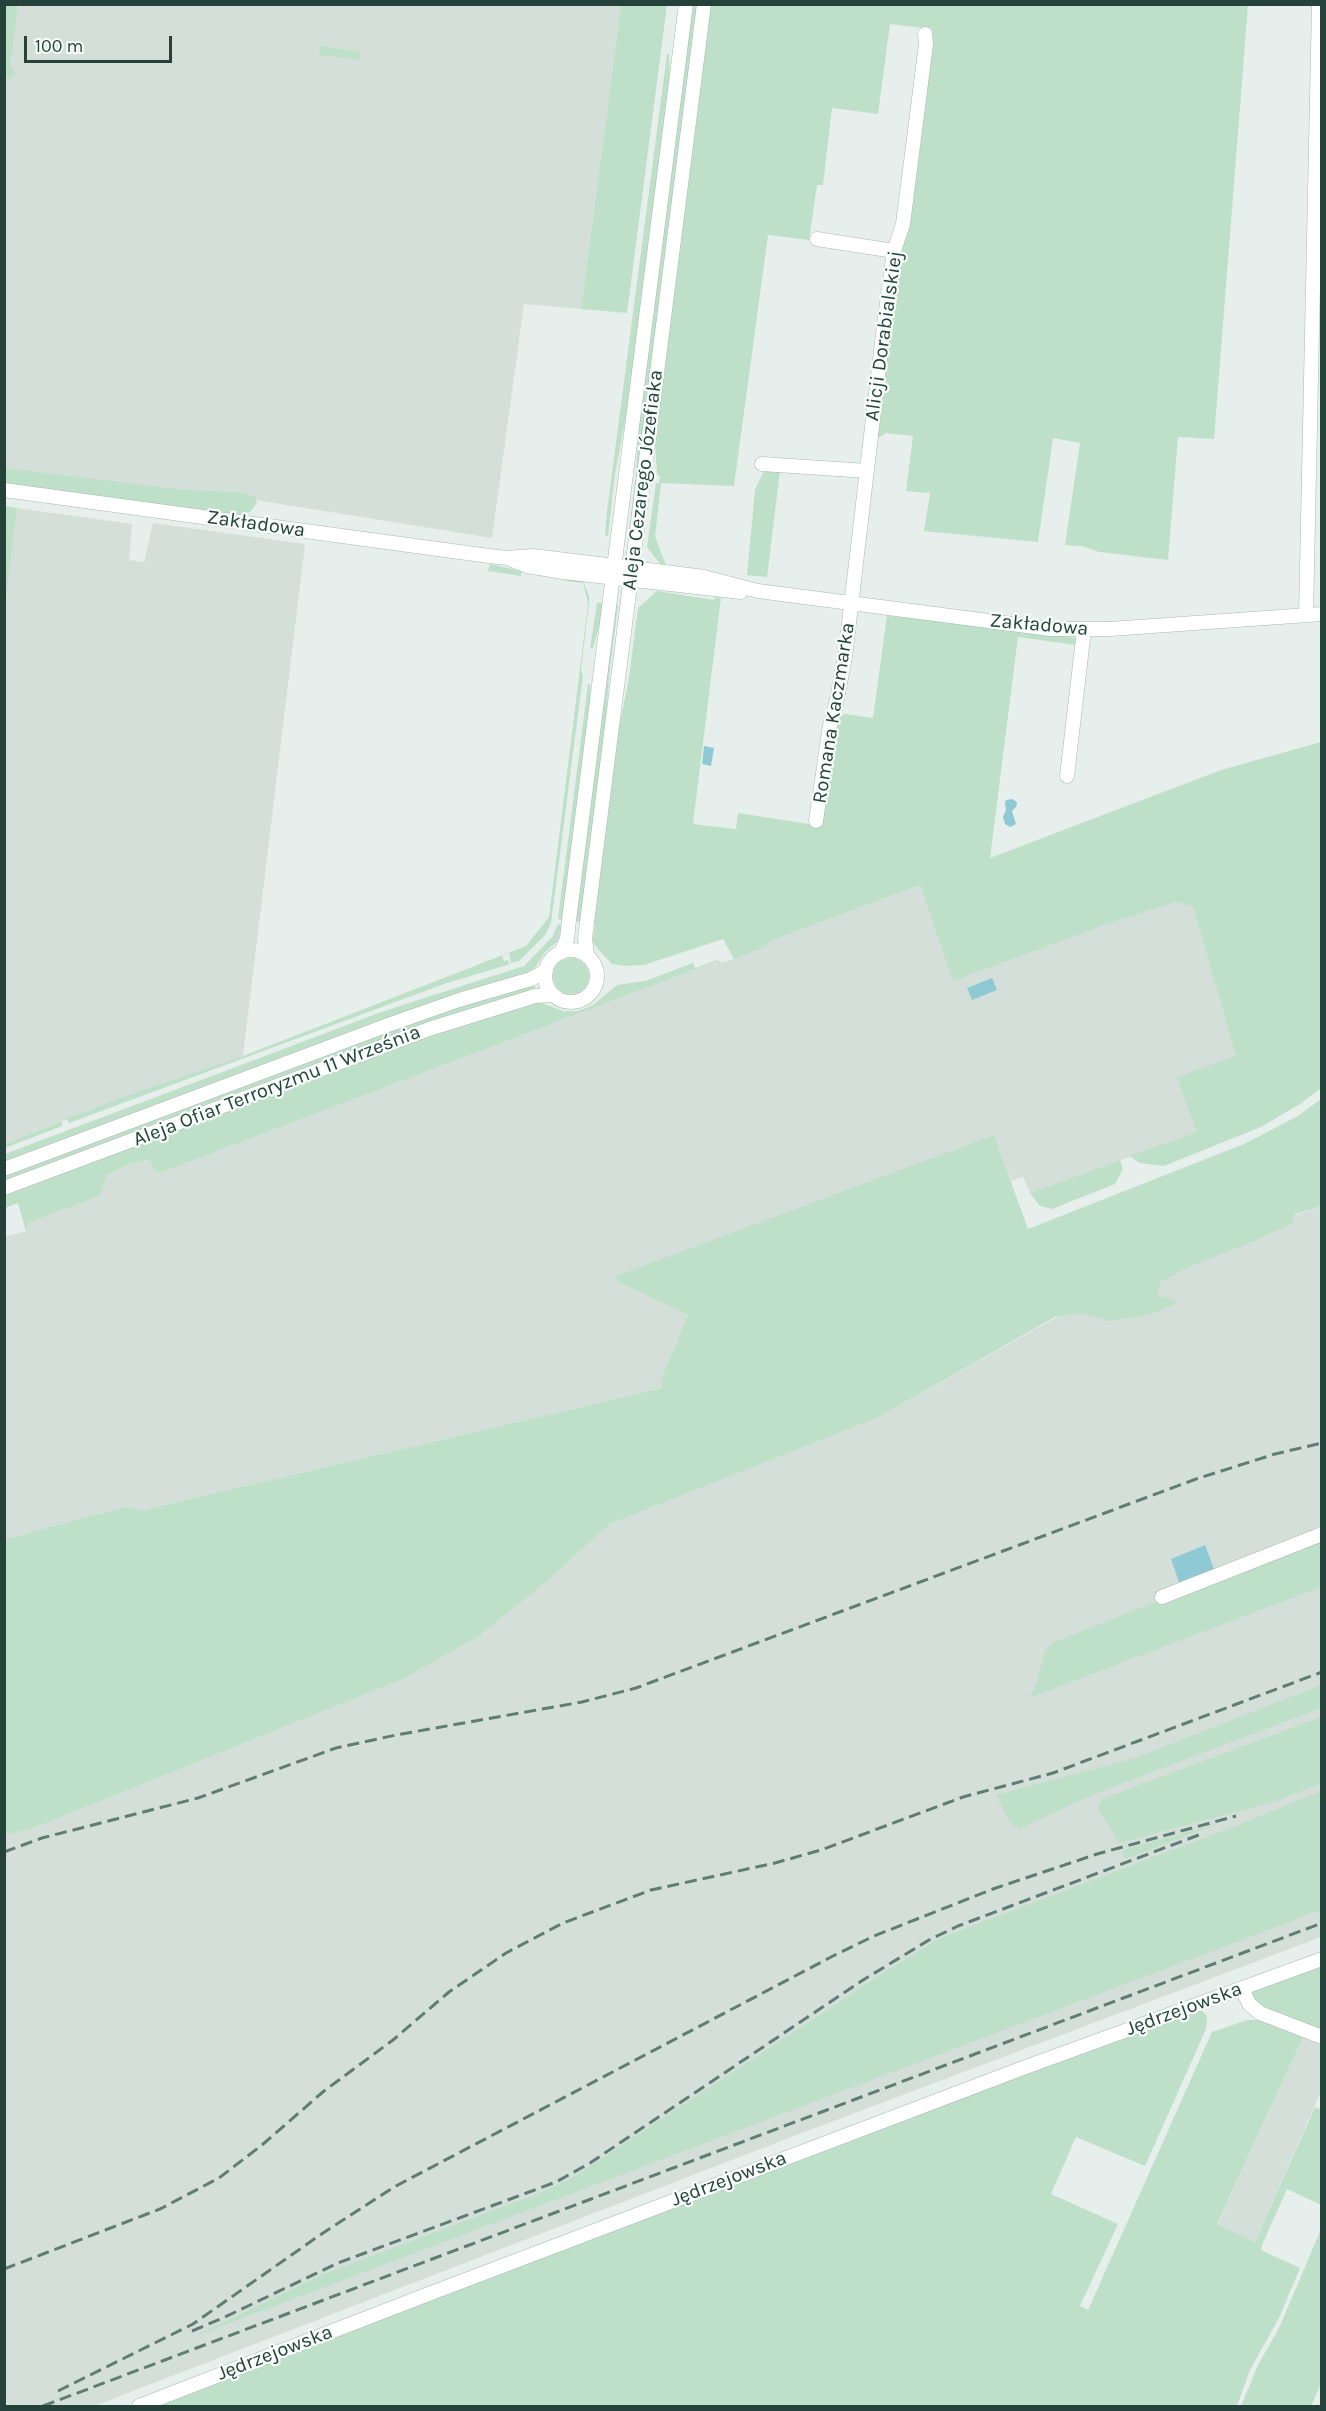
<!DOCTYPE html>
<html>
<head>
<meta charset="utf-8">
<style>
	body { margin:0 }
	#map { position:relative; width:1326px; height:2411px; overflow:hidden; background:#e6efeb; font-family:Karla,sans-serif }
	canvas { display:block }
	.frame { position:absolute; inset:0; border:6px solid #24423a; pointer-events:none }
	.scale { position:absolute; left:24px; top:36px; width:148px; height:27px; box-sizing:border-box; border:3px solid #24423a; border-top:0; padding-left:8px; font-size:18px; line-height:21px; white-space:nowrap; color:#24423a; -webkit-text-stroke:4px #f7fbf9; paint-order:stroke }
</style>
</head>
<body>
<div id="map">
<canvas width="1326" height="2411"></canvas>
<div class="frame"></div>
<div class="scale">100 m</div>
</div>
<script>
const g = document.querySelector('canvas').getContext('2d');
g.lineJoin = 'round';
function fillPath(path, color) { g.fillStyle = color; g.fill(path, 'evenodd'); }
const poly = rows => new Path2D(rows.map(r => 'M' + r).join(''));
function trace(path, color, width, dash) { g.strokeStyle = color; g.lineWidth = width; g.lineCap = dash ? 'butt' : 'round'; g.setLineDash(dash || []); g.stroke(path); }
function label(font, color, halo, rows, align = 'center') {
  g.font = font + ' Karla,sans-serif'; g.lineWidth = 4.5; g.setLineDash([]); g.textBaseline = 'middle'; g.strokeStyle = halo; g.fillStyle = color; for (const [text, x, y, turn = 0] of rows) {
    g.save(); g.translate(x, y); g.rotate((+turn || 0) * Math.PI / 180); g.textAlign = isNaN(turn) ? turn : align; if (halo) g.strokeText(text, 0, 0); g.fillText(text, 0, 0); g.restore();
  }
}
const built = poly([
	[13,5,621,5,581,309,524,304,492,538,262,501,5,470,4,33],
	[17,508,132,524,129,560,144,562,153,523,305,544,243,1056,62,1121,5,1144,4,606],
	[920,885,1104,925,1176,902,1193,907,1236,1056,1198,1132,1030,1193,1023,1177,1011,1181,994,1136,618,1282,688,1315,661,1379,662,1388,143,1510,125,1507,5,1539,5,1234,7,1236,26,1231,28,1223,100,1196,107,1175,130,1164,149,1159,155,1172,160,1173,717,961,719,964,728,961,766,946,768,942],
	[1321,1206,1321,1937,794,2136,94,2406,5,2406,4,1835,34,1828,403,1679,478,1637,544,1584,610,1524,877,1418,1148,1266],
	[1305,2033,1321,2040,1321,2091,1255,2242,1217,2225]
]);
const green = poly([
	[4,5,18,5,10,67,14,68,13,76,10,79,5,76],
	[621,5,667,5,627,313,581,309],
	[691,5,699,5,630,540,628,539,636,474,639,420],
	[710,5,1248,5,1214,439,1178,437,1168,560,1099,552,1082,546,1065,545,1080,443,1053,438,1038,542,924,531,930,493,906,491,913,436,886,433,880,437,876,437,895,265,907,216,932,29,890,24,878,114,832,108,823,185,817,185,809,240,768,235,734,486,661,483,655,537,666,565,701,571,661,565,647,547,656,483,659,483,660,476,657,475,655,441],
	[320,46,361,52,360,60,319,55],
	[667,54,669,54,670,80,629,401,615,474,608,537,605,534,607,511],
	[5,468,177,489,246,493,255,497,257,503,250,512,233,516,5,485],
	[768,469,780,471,767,577,747,575,755,490,764,471],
	[5,506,17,508,5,606,4,506],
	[490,564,521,571,521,576,488,571],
	[566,578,583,581,589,596,589,604,581,669,583,676,551,923,546,934,519,961,511,963,509,953,502,956,504,961,508,960,510,964,444,984,69,1123,66,1119,137,1092,243,1056,526,946,549,917,588,604,583,583,566,581],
	[657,591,714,600,715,597,721,598,693,824,736,829,738,813,822,826,837,718,845,714,873,718,887,615,1076,638,1077,645,1018,637,990,858,1221,770,1321,742,1321,1088,1300,1104,1261,1127,1164,1166,1139,1163,1130,1156,1197,1132,1177,1077,1236,1056,1193,907,1176,902,1104,925,953,981,920,885,768,942,767,946,734,959,723,939,644,965,626,966,612,964,595,946,593,941,595,924,593,923,617,738,629,678,638,608],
	[597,603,603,603,602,616,593,648,590,648],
	[615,605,618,605,609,677,605,733,582,922,575,921],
	[588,684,590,684,591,702,563,920,558,919],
	[558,924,562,925,558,941,545,952,535,968,528,973,457,994,5,1162,5,1154,384,1011,524,966,552,937],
	'553 976a18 18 0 1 1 36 0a18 18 0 1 1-36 0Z',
	[717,960,722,963,719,964,717,961,160,1173,155,1172,149,1159,130,1164,107,1175,100,1196,28,1223,26,1231,18,1203,5,1208,5,1195,431,1035,539,1002,563,1011,578,1011,593,1005,617,985,645,981,693,963,695,968],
	[535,984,535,990,5,1182,5,1175,391,1030,461,1005],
	[1321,1099,1321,1206,1295,1214,1293,1223,1255,1241,1193,1265,1160,1282,1158,1295,1179,1302,1150,1315,1108,1321,1081,1313,1055,1317,877,1418,610,1524,544,1584,478,1637,403,1679,34,1828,5,1835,5,1539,125,1507,143,1510,662,1388,661,1379,688,1315,618,1282,616,1276,994,1135,1028,1229,1244,1144,1298,1116],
	[62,1121,62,1126,5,1148,5,1144],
	[1120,1160,1123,1169,1115,1184,1052,1209,1040,1206,1030,1193],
	[1321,1536,1321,1587,1029,1698,1037,1683,1044,1653,1052,1643],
	[1321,1685,1321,1708,1097,1793,1021,1828,1014,1826,1009,1820,996,1795,1135,1758],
	[1321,1717,1321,1783,1277,1801,1119,1843,1097,1807,1102,1799],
	[1321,1791,1321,1910,193,2337,321,2275,537,2194,572,2178,891,1968,940,1938,1238,1825],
	[1221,1823,1125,1859,1122,1850],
	[1321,1965,1321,2035,1262,2010,1249,1992],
	[1200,2008,1207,2016,1206,2029,1145,2166,1076,2137,1051,2194,1118,2224,1080,2306,1088,2310,1212,2032,1247,2020,1262,2020,1305,2033,1217,2224,1255,2242,1315,2107,1321,2110,1321,2205,1287,2189,1262,2245,1261,2250,1300,2268,1279,2318,1250,2370,1237,2406,152,2406,762,2172],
	[1321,2229,1321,2384,1311,2406,1241,2406,1258,2365,1279,2328]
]);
const water = poly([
	[704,746,714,748,711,766,702,764],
	[1012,799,1017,802,1016,807,1012,811,1016,824,1010,827,1005,824,1003,817,1006,810,1005,803,1006,800],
	[992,978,997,990,972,1000,967,988],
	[1205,1545,1214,1569,1179,1582,1171,1559]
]);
const minor = poly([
	[817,239,894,251],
	[762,464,867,471],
	[4,490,489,556,507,558,533,556,657,571,704,577,758,591,1050,629,1110,629,1322,614],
	[512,560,527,566,563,572,741,592],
	[1306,615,1319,4],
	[1067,776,1084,630],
	[816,821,830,725,835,709,845,657,884,325,894,251,903,224,926,44,925,34],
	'545 976a26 26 0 1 1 52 0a26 26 0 1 1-52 0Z',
	[561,952,567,939,569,920,686,4],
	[587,956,585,938,704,4],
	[4,1169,388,1025,459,1000,531,979,546,971],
	[4,1188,429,1029,535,996,553,995],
	[1162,1597,1322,1534],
	[1242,1988,1249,2004,1260,2013,1322,2037],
	[139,2406,426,2295,1023,2068,1322,1959]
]);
const rail = poly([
	[4,1852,42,1838,198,1798,336,1748,396,1735,582,1702,636,1688,1196,1479,1275,1454,1322,1443],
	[4,2269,160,2209,219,2178,262,2145,324,2091,393,2040,449,1992,506,1953,563,1923,651,1890,775,1863,821,1850,963,1797,1053,1773,1322,1672],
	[192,2331,225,2317,338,2263,556,2182,590,2163,863,1980,929,1940,958,1926,1204,1833],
	[58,2391,193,2324,320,2235,394,2187,833,1956,874,1936,993,1889,1097,1854,1236,1816],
	[43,2406,1322,1923]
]);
const streetNames = [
	["Alicji Dorabialskiej",884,336,-82],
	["Aleja Cezarego Józefiaka",643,480,-83],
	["Zakładowa",256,524,8],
	["Zakładowa",1039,625,5],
	["Romana Kaczmarka",834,713,-81],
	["Aleja Ofiar Terroryzmu 11 Września",277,1086,-21],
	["Jędrzejowska",1184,2009,-20],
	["Jędrzejowska",729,2179,-21],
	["Jędrzejowska",275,2353,-21]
];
fillPath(built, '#d4dfda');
fillPath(green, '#bfe0c8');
fillPath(water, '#8ec9d4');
trace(minor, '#a8b8b2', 15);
trace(minor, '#fff', 14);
trace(rail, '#5f7d75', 3, [12, 6]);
label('20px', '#24423a', '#f7fbf9', streetNames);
</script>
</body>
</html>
